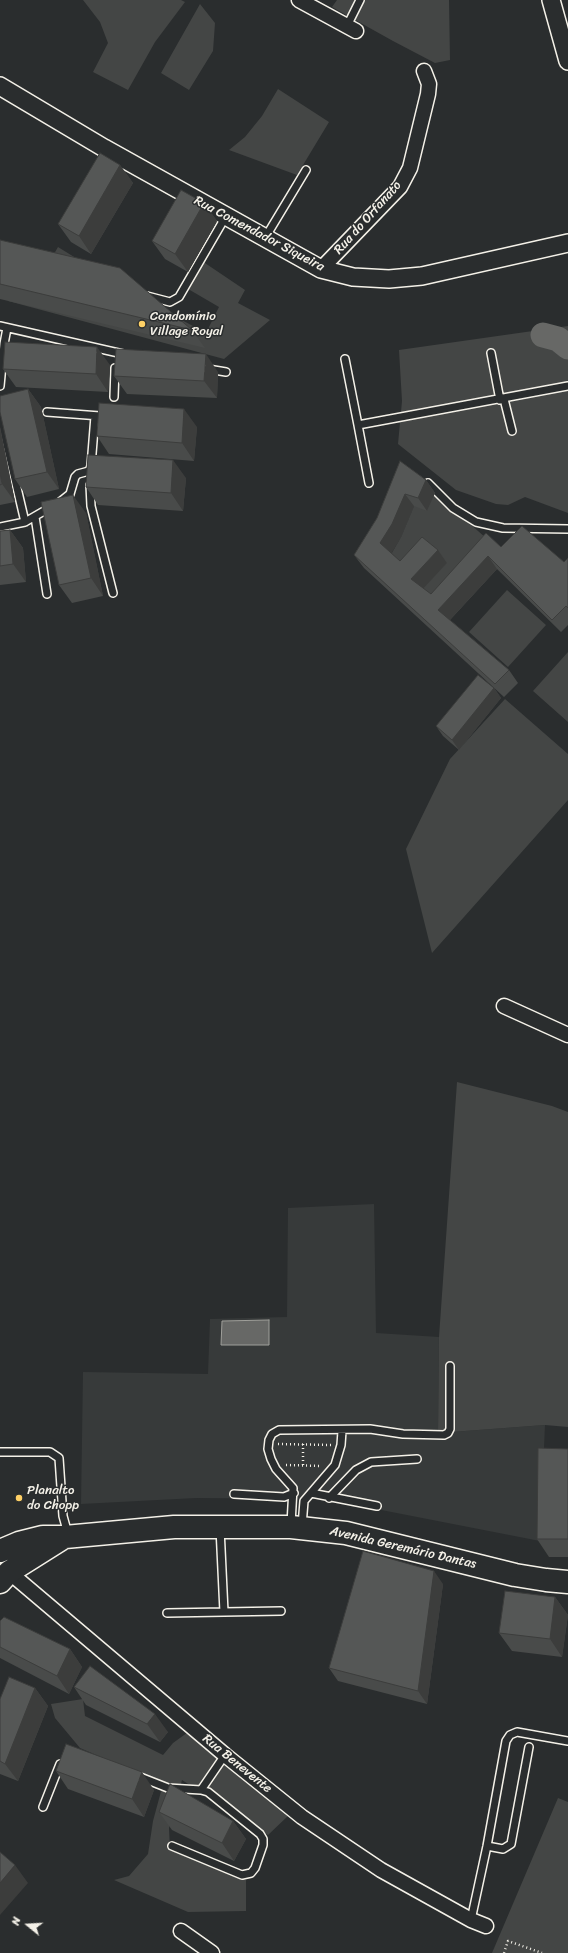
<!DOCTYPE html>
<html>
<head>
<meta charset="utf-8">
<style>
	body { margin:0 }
	#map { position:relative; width:568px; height:1953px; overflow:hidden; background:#2a2d2e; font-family:Sriracha,sans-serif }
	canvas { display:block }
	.north { position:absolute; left:8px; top:1905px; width:40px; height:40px; -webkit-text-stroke:3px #2a2d2e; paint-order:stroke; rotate:288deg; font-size:11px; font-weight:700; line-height:16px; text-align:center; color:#f4f1e8 }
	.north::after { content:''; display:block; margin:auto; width:14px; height:18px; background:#f4f1e8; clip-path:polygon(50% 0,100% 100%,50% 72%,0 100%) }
</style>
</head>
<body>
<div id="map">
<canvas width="568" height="1953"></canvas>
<div class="north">N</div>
</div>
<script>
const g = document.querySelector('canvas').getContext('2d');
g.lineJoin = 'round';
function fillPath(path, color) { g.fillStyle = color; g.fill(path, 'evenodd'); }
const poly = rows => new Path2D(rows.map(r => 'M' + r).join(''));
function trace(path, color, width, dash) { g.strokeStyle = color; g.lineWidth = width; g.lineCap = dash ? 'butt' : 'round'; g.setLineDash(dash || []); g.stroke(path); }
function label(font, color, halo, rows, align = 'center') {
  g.font = font + ' Sriracha,sans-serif'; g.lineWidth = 3; g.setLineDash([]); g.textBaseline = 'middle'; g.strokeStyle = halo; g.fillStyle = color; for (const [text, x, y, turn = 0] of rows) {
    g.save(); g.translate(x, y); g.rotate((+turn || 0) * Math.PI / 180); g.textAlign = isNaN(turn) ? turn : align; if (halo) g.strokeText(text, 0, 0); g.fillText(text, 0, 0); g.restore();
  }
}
const built = poly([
	[374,1204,376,1333,439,1337,438,1433,545,1425,540,1541,325,1499,196,1498,81,1504,83,1372,208,1374,210,1319,287,1317,288,1208]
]);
const green = poly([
	[83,0,181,0,185,2,155,42,128,90,93,72,108,43,100,22],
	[337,0,449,0,450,60,435,63,393,41,332,7],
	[200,4,215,23,213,51,189,90,161,73],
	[278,89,329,122,297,175,229,150,245,137,262,116],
	[58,247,139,297,206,333,219,307,183,286,199,259,245,290,238,303,270,320,224,359,8,301,20,265,46,268],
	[568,326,568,513,525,497,508,505,496,504,456,490,398,444,402,401,399,350],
	[435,493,495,546,440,607,409,574,390,556,401,537,414,506],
	[507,590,546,625,508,667,469,632],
	[568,652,568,722,533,691],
	[505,699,568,754,568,800,432,953,406,849,450,759],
	[457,1082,552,1106,568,1112,568,1427,545,1425,438,1433,439,1337],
	[83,1699,85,1716,163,1755,173,1743,191,1730,289,1815,268,1835,182,1780,169,1828,170,1850,246,1880,246,1911,188,1912,114,1880,129,1876,148,1854,153,1821,163,1784,80,1748,55,1718,51,1704],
	[558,1798,568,1802,568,1953,492,1953]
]);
const water = poly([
	[269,1320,269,1345,221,1345,222,1321,269,1320]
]);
const river = poly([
	[543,335,558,339,568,347]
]);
const path = poly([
	[278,1444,331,1445],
	[303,1444,303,1465],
	[286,1465,321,1466],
	[504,1953,508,1941,542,1953]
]);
const service = poly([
	[347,26,360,0],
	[265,238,306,170],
	[147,296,170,302,179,297,226,216],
	[0,326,123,354],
	[491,353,500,400],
	[345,359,358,425],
	[208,369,226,372],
	[0,386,4,344,7,328],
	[114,397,115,368],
	[504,399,512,431],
	[47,412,100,416],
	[0,415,25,522],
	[369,483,358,425,568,386],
	[428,483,453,508,476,522,503,528,568,529],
	[90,485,91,506,113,593],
	[60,502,70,494,75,477,78,474,89,471,91,466,95,416],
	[35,517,47,594],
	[0,527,25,522,51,507],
	[0,1452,50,1452,59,1458,63,1516,68,1534],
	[311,1493,377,1506],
	[234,1494,284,1497,294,1493],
	[329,1498,356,1470,371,1462,417,1459],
	[291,1524,293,1488,276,1469,271,1459,268,1449,269,1440,272,1434,279,1430,370,1429,403,1434,444,1435,448,1433,450,1429,450,1366],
	[302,1526,304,1501,335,1465,341,1445,342,1431],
	[220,1528,224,1612],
	[167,1613,281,1611],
	[140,1777,168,1788,201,1790],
	[43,1807,60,1764],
	[172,1846,242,1875,251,1873,255,1868,263,1845,263,1839,260,1834,208,1792,201,1790,225,1755],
	[487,1846,503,1849,511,1844,529,1747],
	[471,1920,487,1846,506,1741,510,1735,517,1732,568,1741]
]);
const minor = poly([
	[299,0,356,31],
	[321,269,400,187,410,168,428,94,429,84,424,71],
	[504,1006,568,1035],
	[9,1572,225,1755,302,1817,381,1870,471,1920,486,1926],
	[181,1931,212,1953]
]);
const tertiary = poly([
	[551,0,568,61],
	[0,86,104,148,321,269,353,277,389,279,422,276,568,243]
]);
const primary = poly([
	[0,1551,19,1543,43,1537,65,1537,174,1527,291,1527,346,1533,515,1575,546,1580,568,1582],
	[0,1582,9,1572,63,1538]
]);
const wall = poly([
	[120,165,133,183,91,254,71,242,58,224],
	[204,203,217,221,188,272,165,259,152,241],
	[0,240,192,330,205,348,0,299],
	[110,365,108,392,16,387,3,369],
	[218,372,217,398,127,394,114,376],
	[28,389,41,407,59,489,27,497,15,479],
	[0,427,15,502,0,505],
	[197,427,194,461,109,454,97,436],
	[400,461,426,480,435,493,427,511,414,506,401,537,391,553,400,561,438,550,447,563,423,588,431,594,501,547,564,562,568,558,568,625,561,632,497,569,450,620,509,670,518,683,504,697,364,568,354,555,377,518],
	[186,478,183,511,98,505,86,487],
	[86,513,103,596,72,603,59,585],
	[10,530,23,548,26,582,0,585,0,531],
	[494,688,501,698,459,750,443,736,436,726],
	[568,1449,568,1557,549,1557,537,1539],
	[443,1584,427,1704,338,1681,329,1668],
	[555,1597,568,1615,562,1657,512,1651,499,1633],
	[0,1621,70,1649,82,1667,69,1694,0,1658],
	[74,1687,168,1732,160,1742,86,1705],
	[35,1688,48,1706,18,1781,0,1774,0,1699],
	[56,1771,154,1790,144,1817,68,1789],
	[159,1812,233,1821,246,1839,234,1861,172,1830]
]);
const shadedWall = poly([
	[120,165,133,183,91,254,79,236],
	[204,203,217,221,188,272,175,254],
	[97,347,110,365,108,392,96,374],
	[206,354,218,372,217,398,204,381],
	[28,389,41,407,59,489,47,472],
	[184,409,197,427,194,461,182,443],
	[0,427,15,502,2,484,0,473],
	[173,460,186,478,183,511,171,493],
	[426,480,435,493,427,511,418,498],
	[405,494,414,506,401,537,390,556,380,543],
	[73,495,86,513,103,596,91,578],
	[10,530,23,548,26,582,13,564],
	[438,550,447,563,420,592,411,579],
	[488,556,497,569,447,623,438,610],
	[494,688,501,698,459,750,452,740],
	[434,1571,443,1584,427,1704,418,1691],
	[555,1597,568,1615,562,1657,550,1639],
	[70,1649,82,1667,69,1694,57,1676],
	[35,1688,48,1706,18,1781,5,1764],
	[155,1714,168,1732,160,1742,147,1724],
	[142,1772,154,1790,144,1817,132,1799],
	[233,1821,246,1839,234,1861,222,1843],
	[15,1865,28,1883,0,1915,0,1883]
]);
const building = poly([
	[100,153,120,165,79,236,58,224,100,153],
	[181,190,204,203,175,254,152,241,181,190],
	[0,240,120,268,192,330,0,284,0,240],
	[5,342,97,347,96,374,3,369,5,342],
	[116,349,206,354,204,381,114,376,116,349],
	[28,389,47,472,15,479,0,412,0,396,28,389],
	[99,403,184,409,182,443,97,436,99,403],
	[88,455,173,460,171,493,86,487,88,455],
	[400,461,426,480,418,498,405,494,392,524,380,543,400,561,422,537,438,550,411,579,431,594,486,533,501,547,522,526,564,562,568,558,568,608,566,606,552,620,488,556,438,610,509,670,495,684,354,555,377,518,400,461],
	[0,473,2,484,0,485,0,473],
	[73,495,91,578,59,585,41,502,73,495],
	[10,530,13,564,0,566,0,531,10,530],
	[478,675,494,688,452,740,436,726,478,675],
	[538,1448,568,1449,568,1539,537,1539,538,1448],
	[363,1551,434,1571,418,1691,329,1668,363,1551],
	[505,1591,555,1597,550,1639,499,1633,505,1591],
	[4,1617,70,1649,57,1676,0,1647,0,1621,4,1617],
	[90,1666,155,1714,147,1724,74,1687,90,1666],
	[9,1677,35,1688,5,1764,0,1761,0,1699,9,1677],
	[66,1744,142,1772,132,1799,56,1771,66,1744],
	[170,1784,233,1821,222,1843,159,1812,170,1784],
	[0,1852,15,1865,0,1883,0,1852]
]);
const markers = [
	[142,324,4,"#ffd166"],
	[19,1498,4,"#ffd166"]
];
const streetNames = [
	["Rua do Orfanato",368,218,-48],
	["Rua Comendador Siqueira",259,234,28],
	["Avenida Geremário Dantas",403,1548,13],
	["Rua Benevente",237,1764,39]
];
const poiNames = [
	["Condomínio",150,317],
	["Village Royal",150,332],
	["Planalto",27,1491],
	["do Chopp",27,1506]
];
fillPath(built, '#373a3a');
fillPath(green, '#444645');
fillPath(water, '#676866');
trace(water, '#9f9f9a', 1);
trace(river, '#676866', 25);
trace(service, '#f4f1e8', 10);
trace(minor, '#f4f1e8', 17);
trace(tertiary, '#f4f1e8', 20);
trace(primary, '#f4f1e8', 25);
trace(path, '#f4f1e8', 2.5, [1, 3]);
trace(service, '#2a2d2e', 7);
trace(minor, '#2a2d2e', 14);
trace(tertiary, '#2a2d2e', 17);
trace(primary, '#2a2d2e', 22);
fillPath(wall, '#494b4a');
fillPath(shadedWall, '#3c3d3c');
fillPath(building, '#555756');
trace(building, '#3c3d3c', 1);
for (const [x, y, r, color] of markers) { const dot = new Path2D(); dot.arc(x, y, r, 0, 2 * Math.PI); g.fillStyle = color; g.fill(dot); trace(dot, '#2a2d2e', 1.5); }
label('13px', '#f4f1e8', '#2a2d2e', streetNames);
label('13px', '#f4f1e8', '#2a2d2e', poiNames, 'left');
</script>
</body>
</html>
